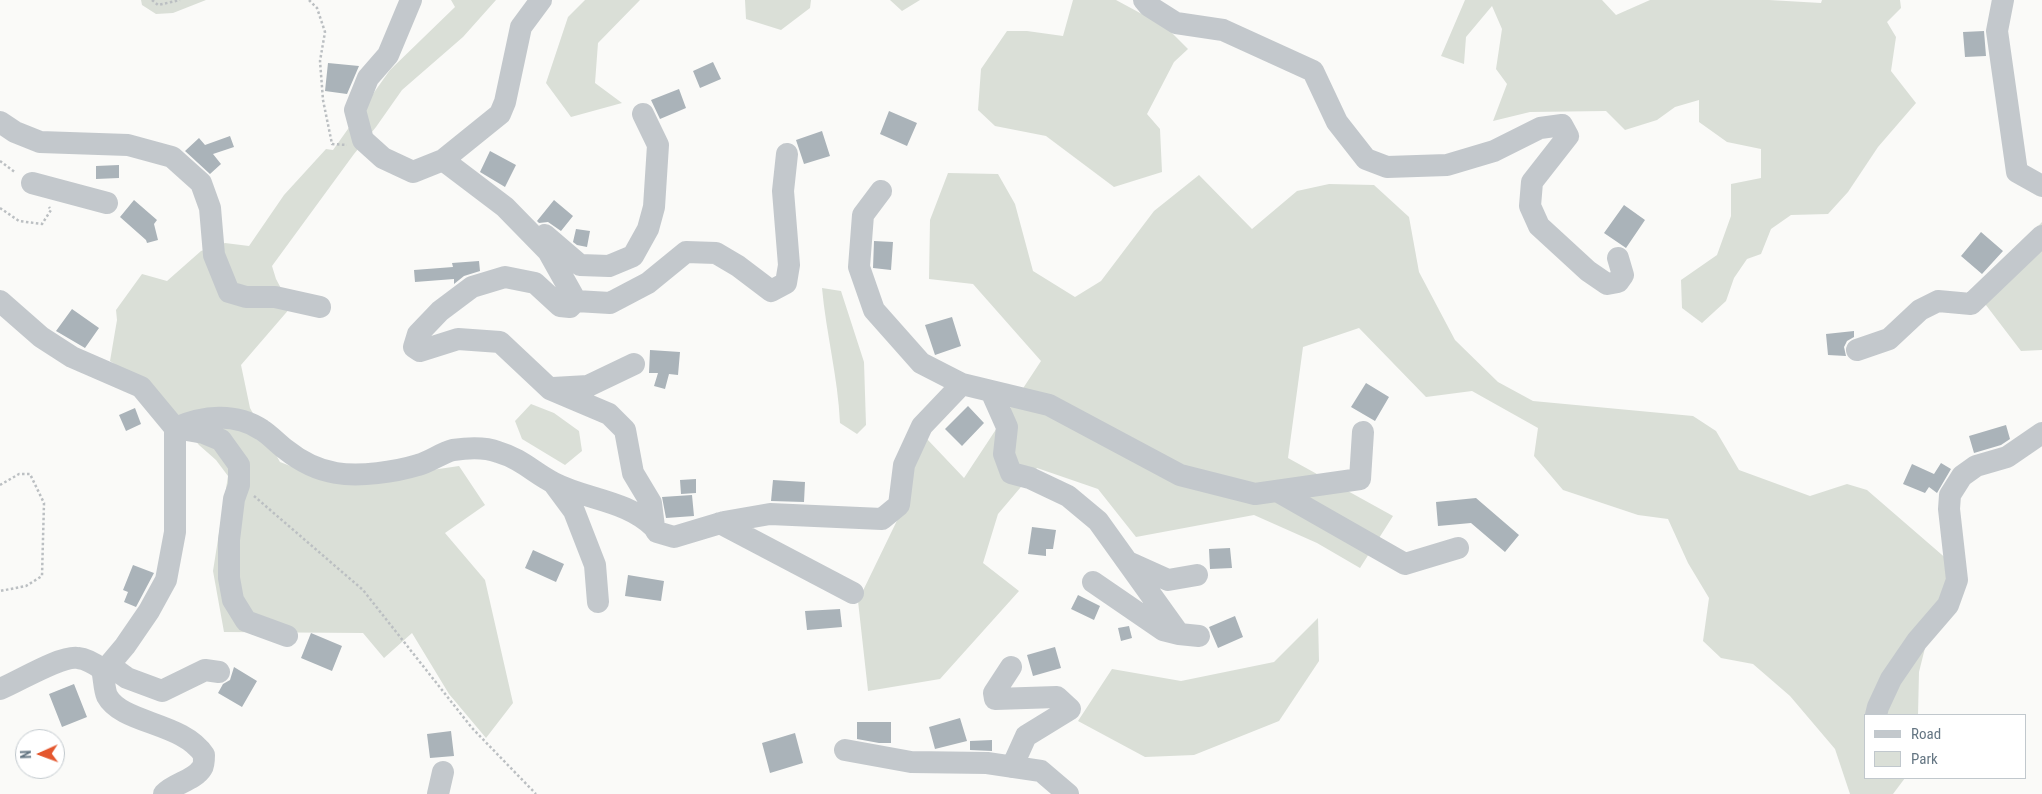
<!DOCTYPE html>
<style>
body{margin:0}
#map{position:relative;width:2042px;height:794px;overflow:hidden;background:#fafaf8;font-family:"Roboto Condensed",sans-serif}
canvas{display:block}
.legend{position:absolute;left:1864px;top:714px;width:162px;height:65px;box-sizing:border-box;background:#fff;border:1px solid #c1c8cd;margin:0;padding:6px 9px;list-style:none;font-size:15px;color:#657683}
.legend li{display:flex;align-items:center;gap:10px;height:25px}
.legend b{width:25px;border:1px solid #c1c8cd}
.north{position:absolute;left:15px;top:729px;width:50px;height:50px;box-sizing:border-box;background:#fff;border:1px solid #c1c8cd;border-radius:50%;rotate:268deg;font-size:14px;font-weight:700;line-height:20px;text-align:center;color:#657683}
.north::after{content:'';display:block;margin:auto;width:18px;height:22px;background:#e4572e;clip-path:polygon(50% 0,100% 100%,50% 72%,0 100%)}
</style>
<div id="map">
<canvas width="2042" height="794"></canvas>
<ul class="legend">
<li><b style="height:6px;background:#c3c8cc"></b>Road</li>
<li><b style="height:14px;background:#dadfd7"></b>Park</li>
</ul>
<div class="north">N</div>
</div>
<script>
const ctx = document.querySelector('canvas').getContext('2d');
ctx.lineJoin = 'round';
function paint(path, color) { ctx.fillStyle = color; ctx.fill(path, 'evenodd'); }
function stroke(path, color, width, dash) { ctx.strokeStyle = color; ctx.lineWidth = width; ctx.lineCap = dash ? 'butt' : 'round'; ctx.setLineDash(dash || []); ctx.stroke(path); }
const green = new Path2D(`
 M141,0H206L173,13L156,14L142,5Z
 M451,0H496L463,37L402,90L376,127L354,154L272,266L276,279L291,307L241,365L250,408L280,462L337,484L459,466L485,505L445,533L485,580L513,703L486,738L449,694L412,633L384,658L363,633L224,632L213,571L228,476L216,460L199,445L146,384L110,361L117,320L116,310L142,274L167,281L201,251L225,243L249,246L284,195L326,149L333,150L390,70L455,7Z
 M585,0H640L598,43L595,83L622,103L571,117L546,83L568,17Z
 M745,0H811L810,8L781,30L746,19Z
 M890,0H920L902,11Z
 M1073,0H1116L1166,27L1188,49L1174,62L1147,114L1160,129L1162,172L1114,187L1046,136L995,126L978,110L981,69L1007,31H1027L1063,36Z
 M1465,0H1602L1616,15L1650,0H1769L1821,3L1822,0H1900L1901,8L1887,22L1896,37L1891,71L1916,103L1878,147L1848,192L1828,214L1791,215L1771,229L1761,254L1747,259L1734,278L1726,301L1702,323L1682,308L1681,280L1717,255L1731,216V184L1761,178V149L1727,142L1699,122V100L1675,107L1657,120L1625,130L1606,111L1530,112L1493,121L1507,84L1496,69L1502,29L1492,6L1466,37L1464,64L1441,56Z
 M948,173L998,174L1015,204L1033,271L1075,297L1101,281L1154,211L1199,175L1252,229L1297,191L1329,184L1374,185L1409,217L1419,272L1455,340L1498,382L1533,401L1693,416L1716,431L1739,470L1810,496L1847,484L1867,490L1956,567L1933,616L1919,672L1918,715H1866V778H1905L1893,794H1850L1835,749L1790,696L1753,664L1721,658L1703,641L1709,598L1688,563L1668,519L1638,515L1563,490L1534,456L1538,428L1472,391L1426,397L1359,328L1303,347L1288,458L1393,516L1360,568L1317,543L1254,515L1136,537L1098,489L1037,468L998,514L983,563L1019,591L940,679L868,691L858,601L906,502L909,476L927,439L964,478L1041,361L973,284L929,279L930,220Z
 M2042,222V350L2021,351L1976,292Z
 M822,288L841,291L864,362L866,425L857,434L840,423C838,377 826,333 822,288Z
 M531,404L554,413L579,431L582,451L565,465L522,439L515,421Z
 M1318,618L1319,661L1279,721L1194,755L1145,757L1078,721L1112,669L1181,681L1274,662Z`);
const building = new Path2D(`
 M1984,31L1986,56L1965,57L1963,32Z
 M713,62L721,79L700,88L693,71Z
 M328,63L359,66L347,94L325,91Z
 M679,89L686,108L660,119L651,100Z
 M889,111L917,123L907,146L880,134Z
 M822,131L830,156L804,164L796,140Z
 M230,136L234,147L213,154L221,164L210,174L185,151L199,138L205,145Z
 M490,151L516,165L505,187L480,172Z
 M119,165V178L96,179V166Z
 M134,200L157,220L154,224L158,240L147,243L146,240L120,217Z
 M554,200L573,216L561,231L548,222L539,223L537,221Z
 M1624,205L1645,220L1626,248L1604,233Z
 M576,229L590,231L587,247L577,245L573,242Z
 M1981,232L2003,251L1982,274L1961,256Z
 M874,241L893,242L891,270L873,268Z
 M479,261L480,271L464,276L454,284V279L415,282L414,270L453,267L452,263Z
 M72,309L99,328L85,348L56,331Z
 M952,317L961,346L935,355L925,325Z
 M1854,331V337L1847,341L1844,347L1846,356L1828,355L1826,334Z
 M650,350L680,352L678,375L669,374L665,389L654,386L658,373H649Z
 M1366,383L1389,397L1375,421L1351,407Z
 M968,406L984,423L962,446L945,429Z
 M135,408L141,424L126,431L119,415Z
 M2006,425L2010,439L2001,445L1974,453L1969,436Z
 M1941,463L1951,469L1937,493L1929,487L1925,493L1903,484L1912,464L1934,474Z
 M696,479V493L681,494L680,480Z
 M773,480L805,482L804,502L771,501Z
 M692,495L694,516L666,518L662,497Z
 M1476,498L1519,535L1505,552L1471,523L1438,526L1436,502Z
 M1032,527L1056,530L1053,549H1046V556L1028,554Z
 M1230,548L1232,568L1210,569L1209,549Z
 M533,550L564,564L556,582L525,568Z
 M133,565L154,573L136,607L124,602L128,592L123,590Z
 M628,575L664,581L661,601L625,596Z
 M1078,595L1100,606L1094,620L1071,609Z
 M840,609L842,627L807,630L805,611Z
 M1235,616L1243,637L1218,648L1209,627Z
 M1129,626L1132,638L1121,641L1118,628Z
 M311,633L342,646L332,671L301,658Z
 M1055,647L1061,668L1033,676L1027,655Z
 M234,667L257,681L242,707L218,693L223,684L230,680Z
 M74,684L87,717L62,727L49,694Z
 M960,718L967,741L935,749L929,727Z
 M857,722H891V743H879L857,739Z
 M451,731L454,756L430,758L427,734Z
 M795,733L803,763L770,773L762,743Z
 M992,740V751L970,750V741Z`);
const path = new Path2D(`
 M152,0L158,5L180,0
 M309,0L317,8L325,32L320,61L323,100L332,144L347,145
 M0,161L16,173
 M0,208L19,221L42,224L51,210L49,207
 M0,485L19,474H30L44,503L42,576L26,586L0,591
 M254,496L363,590L472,728L536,794`);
const minor = new Path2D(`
 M411,0L388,55L368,78L355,110L363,140L383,158L413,172L443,160L505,207L548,251L576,301L570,307L560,306L535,283L505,277L472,287L440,311L418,334L414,347L420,351L458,339L500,342L550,389L609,414L625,430L633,473L651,503L654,527L657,532L674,537L724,522L770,514L882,519L899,505L904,465L922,426L962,384
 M1144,0L1149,6L1176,23L1223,30L1313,71L1337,122L1366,159L1387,167L1447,165L1494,151L1540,128L1562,125L1568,136L1532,182L1530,206L1539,226L1588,271L1607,284L1618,282L1623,275L1618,258
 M2003,0L1997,31L2017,172L2042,186
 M0,122L15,132L40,142L128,145L172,157L201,183L210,208L214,255L229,292L246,297H275L320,307
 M443,160L500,114L505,102L521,27L541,0
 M32,183L107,203
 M881,191L863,215L859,267L874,310L921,363L962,384L1049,405L1180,475L1255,494L1360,479L1363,432
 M545,235L580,265L609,266L633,256L648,229L654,207L658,145L643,114
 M0,301L41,337L72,357L141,387L175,428L204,433L221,440L239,465V485L234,499L229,540V578L233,600L246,621L287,636
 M576,301L610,303L648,283L686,252L716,253L738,266L771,291L786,283L789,265L783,191L787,154
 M1857,350L1889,339L1920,310L1938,301L1971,304L2042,236
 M553,388L588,386L634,364
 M991,391L1007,427L1004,454L1011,473L1030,478L1068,496L1098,521L1179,634L1163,630L1093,582
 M175,428C203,416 235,412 262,430C270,435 277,443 285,449C300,461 317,470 336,473C360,477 395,472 418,465C430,462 441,453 453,450C467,448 485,447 498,452C522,459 534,473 554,483C587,500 626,500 654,527
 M554,484L574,511L595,565L598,602
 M1277,491L1405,564L1458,548
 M720,523L853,593
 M1128,562L1168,580L1197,575
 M1179,634L1199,636
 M109,665L127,678L162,691L205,670L219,672
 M1011,667L994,693L995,699L1057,697L1070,709L1026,736L1012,767
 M0,689C18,682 61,655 78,658C87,659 95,664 102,669
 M1876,715L1878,707L1891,679L1917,641L1948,605L1957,580L1949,509L1950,495L1962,476L1976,466L2007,457L2042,433
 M845,750L911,762L987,763L1041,771L1068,794
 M164,794C174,783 194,781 202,768C204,765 204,759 204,755C183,722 122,724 107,696C104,689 104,677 102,669L109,665L125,646L149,611L166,580L175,532V428
 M438,794L443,772`);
paint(green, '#dadfd7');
paint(building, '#aab3b9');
stroke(path, '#bbbfc2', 2.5, [2.5, 2.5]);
stroke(minor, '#c3c8cc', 22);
</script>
